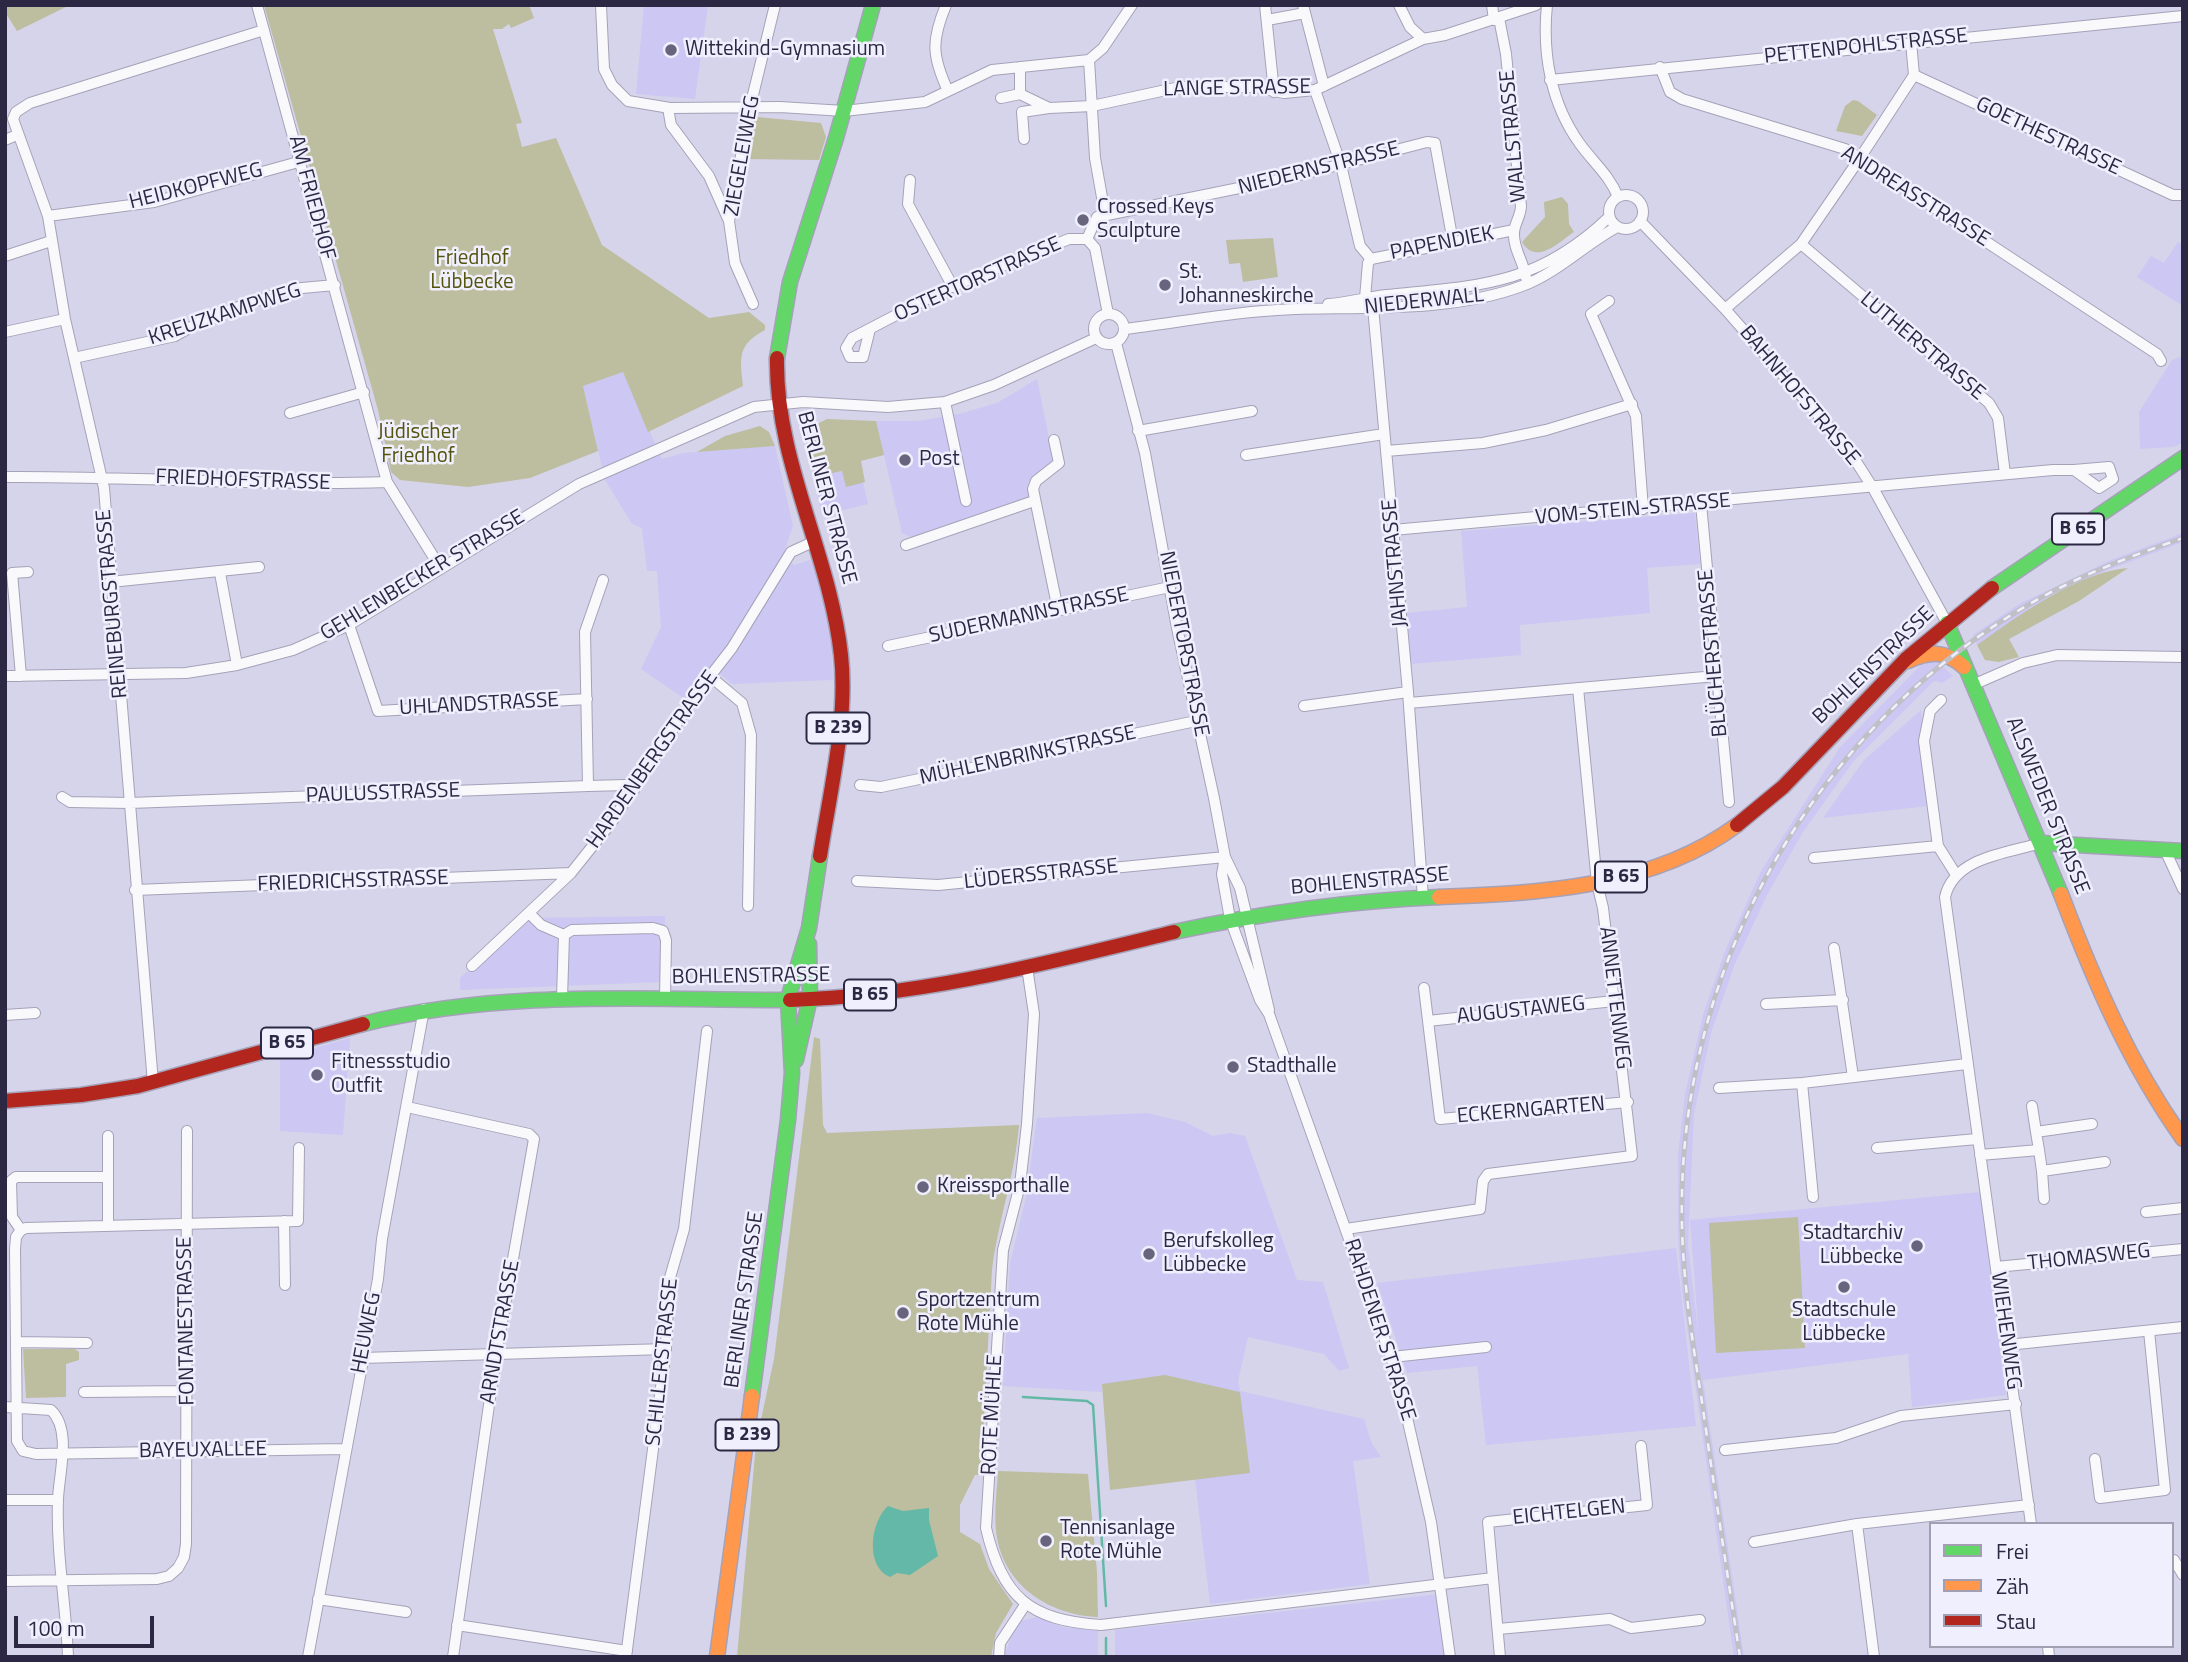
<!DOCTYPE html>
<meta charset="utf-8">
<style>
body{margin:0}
#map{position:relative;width:2188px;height:1662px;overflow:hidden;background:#d6d4ea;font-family:"Titillium Web",sans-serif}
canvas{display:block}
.frame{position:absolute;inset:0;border:7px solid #2c2844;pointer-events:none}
.legend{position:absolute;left:1929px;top:1522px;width:245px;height:126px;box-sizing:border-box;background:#f0effd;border:2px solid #a29fb3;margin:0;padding:9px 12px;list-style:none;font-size:21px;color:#2c2844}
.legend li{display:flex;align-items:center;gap:14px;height:35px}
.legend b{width:35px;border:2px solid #a29fb3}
.scale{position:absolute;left:14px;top:1616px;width:140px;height:32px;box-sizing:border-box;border:4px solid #2c2844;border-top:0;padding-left:9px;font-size:21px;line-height:24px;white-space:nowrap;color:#2c2844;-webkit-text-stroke:5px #f0effd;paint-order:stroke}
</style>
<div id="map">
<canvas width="2188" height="1662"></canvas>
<div class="frame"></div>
<ul class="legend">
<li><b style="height:9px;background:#63d668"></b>Frei</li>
<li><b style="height:9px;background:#ff974d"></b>Zäh</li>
<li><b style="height:9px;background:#b3261e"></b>Stau</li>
</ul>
<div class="scale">100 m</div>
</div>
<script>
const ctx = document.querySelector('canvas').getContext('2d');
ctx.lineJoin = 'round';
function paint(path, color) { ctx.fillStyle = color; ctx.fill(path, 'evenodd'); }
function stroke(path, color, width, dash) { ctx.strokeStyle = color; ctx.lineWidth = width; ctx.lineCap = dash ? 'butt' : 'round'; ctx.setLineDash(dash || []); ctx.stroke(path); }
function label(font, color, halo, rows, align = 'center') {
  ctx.font = font + ' "Titillium Web",sans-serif'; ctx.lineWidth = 5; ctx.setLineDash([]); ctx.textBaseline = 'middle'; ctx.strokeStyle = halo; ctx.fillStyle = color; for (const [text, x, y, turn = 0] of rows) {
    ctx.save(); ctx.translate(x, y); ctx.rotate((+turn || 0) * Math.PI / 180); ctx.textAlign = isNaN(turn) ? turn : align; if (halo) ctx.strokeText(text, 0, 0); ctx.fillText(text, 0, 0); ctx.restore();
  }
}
const built = new Path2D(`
 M644,5H708L695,99L636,94Z
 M2178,242L2183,245V306L2137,277L2151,256L2164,263Z
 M2183,356V442L2174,447L2140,449L2139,412L2172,360Z
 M623,372L662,459L683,453L775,446L793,526L783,556L794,565L810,560L815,567L831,636L833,680L732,684L712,667L685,699L641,669L661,627L657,571H647L642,528L632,524L605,480L583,386Z
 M1037,379L1054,462L1028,483L1031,499L913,538L902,533L876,421H918L959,414L997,403Z
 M843,471L846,486L863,482L868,504L822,515L814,477Z
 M1695,513L1700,564L1647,568L1650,613L1520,625L1521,655L1410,664L1406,613L1467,607L1461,531Z
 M2183,533V542L2108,570L2051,597L1977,645L1973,635L2019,604L2111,560Z
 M1937,661L1953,676L1942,683L1934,681L1853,762L1803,832L1767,895L1734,966L1711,1033L1694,1114L1688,1245L1699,1340L1690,1220L1980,1192L2006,1395L1912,1407L1908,1354L1703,1380L1744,1657H1734L1682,1292L1678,1239V1155L1685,1094L1703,1015L1725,951L1761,871L1840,747L1922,664Z
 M1921,710L1928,806L1823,818L1864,760Z
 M665,916L663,982L460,990V978L527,918Z
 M350,1038L343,1135L280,1131V1058Z
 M1147,1113L1185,1122L1213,1136L1230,1133L1245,1136L1297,1280L1323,1282L1349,1368L1339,1371L1324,1354L1248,1337L1238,1381L1240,1391L1364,1419L1372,1444L1381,1457L1353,1461L1370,1584L1210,1604L1195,1479L1250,1472L1102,1384V1392L1003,1386L1010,1263L1026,1197L1037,1118Z
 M1676,1248L1696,1426L1486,1445L1477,1366L1407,1373L1377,1283Z
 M1439,1594L1447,1657H1115V1630Z
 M1037,1617L1063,1627L1098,1631V1657H1004L1013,1630L1020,1621Z`);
const green = new Path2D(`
 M5,5H70L17,31L5,12Z
 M264,5H529L534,18L511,28L509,24L502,29H493L522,123L516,124L522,147L556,138L602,245L709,318L749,312L765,325V330C737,345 740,357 743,386L648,432L623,372L583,386L598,451L530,478L468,487L400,480L391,472L378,410Z
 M1858,101L1877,115L1862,136L1836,131L1845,106L1853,100Z
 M757,117L821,123L826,137L819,160L745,159L752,121Z
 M1562,197L1568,204L1569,224L1574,232C1559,242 1536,266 1522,242L1545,217L1544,202Z
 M1273,238L1278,277L1243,282L1240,263L1229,264L1226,240Z
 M827,419L876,421L884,455L861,461L865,482L846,487L842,471L814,477L809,428Z
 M760,426L769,432L775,446L697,452L725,436Z
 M2128,568L2079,601L2009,639L2019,657L1999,662L1985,660L1977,645C2018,616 2078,572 2128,568Z
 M814,1037L820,1039L823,1125L827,1133L1019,1125C1015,1175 998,1221 992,1270L981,1475H975L960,1505V1532L980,1544L989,1569L1013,1604L996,1633L991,1657H737L756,1443L774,1359Z
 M1798,1217L1805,1348L1716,1353L1709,1223Z
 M23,1349H75L79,1352V1360L66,1364V1397L26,1398Z
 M1165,1375L1240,1392L1250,1473L1110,1490L1102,1384Z
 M998,1471L1088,1474L1097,1572L1098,1617C1048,1615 1001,1584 996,1530C994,1511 997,1490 998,1471Z`);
const water = new Path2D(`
 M888,1506L903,1511L929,1508V1520L938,1556L910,1575L897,1573L890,1577C865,1567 870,1522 888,1506Z`);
const stream = new Path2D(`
 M1023,1397L1087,1401L1093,1405L1106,1606
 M1106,1638V1657`);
const street = new Path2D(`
 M257,5L387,482L441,569
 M601,5L604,69L612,85L628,101L670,108L780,107L844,111L925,102L992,70L1089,60L1103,48L1132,5
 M946,5C931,41 932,56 948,91
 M1265,5L1274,92
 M1303,5L1324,86
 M1399,5L1410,27L1423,39
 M1492,5L1494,20
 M1547,5C1542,54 1551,104 1580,144C1593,162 1610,176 1618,197
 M1499,18L1506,54L1521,206C1521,216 1514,224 1514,233C1513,249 1524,262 1526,278
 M1267,20L1305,13
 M1089,60L1095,158L1105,214
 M1020,67V94L1049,108L1092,106L1180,87H1256L1284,93L1315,90L1423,39L1445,35L1536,5
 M1660,67L1670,92L1682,99L1845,149L2157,354L2161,361
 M1914,75L2173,195H2183
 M1550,80L2183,16
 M1315,90L1341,165L1360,246L1371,259
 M1001,98L1020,94
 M668,108L671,125L709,176L729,221
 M1024,139L1022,112L1049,108
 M5,140L17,135
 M910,180L908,204L953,287
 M1609 212a17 17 0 1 1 34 0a17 17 0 1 1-34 0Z
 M48,216L154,202L302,161
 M1640,221L1725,309L1848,449L1873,488L1947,623
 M1087,239L1097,217L1288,178L1427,142L1435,143L1453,242
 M1087,239L1095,248L1108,314
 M1801,244L1989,403L1998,418L2005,474
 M5,256L51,241
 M1371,259L1514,230
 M1365,298L1368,263L1371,259
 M1609,301L1591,314L1636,416L1643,509
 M753,304L735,263L729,221L750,107L775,5
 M1328,304C1348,303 1367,297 1387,295C1480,286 1538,285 1609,217
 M1373,307L1408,692L1423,898
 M1725,309L1801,244L1860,158L1914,75L1911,42
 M1094 329a15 15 0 1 1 30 0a15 15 0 1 1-30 0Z
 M870,329L863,357H850L846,348L852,338L948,288L1069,239H1087
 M1125,329C1181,322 1238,311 1295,309C1367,307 1453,312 1522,286C1557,273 1584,245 1617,227
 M5,332L65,319
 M1116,343L1145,453L1177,628L1214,798L1225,857L1222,874L1230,919L1260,1000L1269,1014L1397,1374L1431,1522L1450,1657
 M74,358L175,336L207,318L291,289L335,285
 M945,402L966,501
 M290,413L364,392
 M1138,431L1252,411
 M1054,440L1059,463L1036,481L1033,489L1058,610
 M1386,451L1483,443L1546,430L1632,404
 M1246,455L1384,434
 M5,477C133,476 259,486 387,482
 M1701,504L1729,802
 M1393,530L2053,470H2074L2099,488L2113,479L2109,467L2074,470
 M906,545L1034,501
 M220,573L237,665
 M110,582L259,567
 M349,625L378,711L587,699
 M888,646L1170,587
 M5,676L186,673L237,665L293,650L349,625L579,484L754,407L803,402L888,407L945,402L994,385L1096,338
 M21,676L12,573L28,572
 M711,677L742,703L751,735L748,906
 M1975,684L2023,663L2057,655L2183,657
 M1941,700L1930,711L1924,741L1938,846L1955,873
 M1409,703L1716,676
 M1304,706L1408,692
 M860,785L881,787L1196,721
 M588,786L585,632L603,580
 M62,797L70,802L130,803L588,786L626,785L634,790
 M2165,850L2183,889
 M1225,857L1240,888L1269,1010
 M1814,858L1938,846
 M857,881L938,885L1225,857
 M135,890L571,873
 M530,914L541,925L564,935
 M1834,948L1853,1077
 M472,966L571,873L611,823L694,697L732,648L791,552L815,541
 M1027,967L1034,1014L1027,1124L1020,1185L1003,1250L986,1528C1002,1597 1030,1621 1101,1625L1493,1578
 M1424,988L1440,1119L1628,1102
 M562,998L564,935L572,930L653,928L663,931L666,940L665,999
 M1766,1004L1843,1000
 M5,1015L35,1013
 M1428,1021L1614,1001
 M153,1083L104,488L65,319L48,216L13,119L16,112L30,103L264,30
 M1802,1083L1813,1197
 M1719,1088L1802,1083L1967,1064
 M2032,1106L2036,1132
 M407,1107L529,1134L534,1139L496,1356L453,1657
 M108,1136V1226
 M1877,1148L1977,1139
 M2039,1150L2036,1132L2092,1124
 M1980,1155L2039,1150L2042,1171L2105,1162
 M2042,1171L2044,1199
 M2146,1212L2183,1208
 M284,1221L285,1285
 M1346,1229L1480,1209L1483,1181L1488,1174L1632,1156L1603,908L1597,883L1578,688
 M21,1230L16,1237L15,1249L17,1441L23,1451L36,1454L344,1449
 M21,1230L26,1228L298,1221L299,1148
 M21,1230L12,1217L11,1181L16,1177H106
 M1996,1267L2183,1249
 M16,1342L87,1343
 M2007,1345L2183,1327
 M1392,1357L1486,1347
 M362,1358L666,1349
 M84,1392L188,1391
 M5,1407L51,1410C72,1430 59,1473 58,1499C56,1553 66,1604 68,1657
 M1725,1450L1836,1438L1901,1416L2016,1404
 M2095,1459L2100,1498L2165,1490L2149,1331
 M5,1500H58
 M2031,1524L1945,897C1954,857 2008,853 2041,843
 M1754,1542L1857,1524
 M2174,1560L2183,1575
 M5,1581L157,1579L169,1576L178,1568L184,1557L186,1544L187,1131
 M318,1599L406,1612
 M457,1625L627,1651
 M1498,1629L1610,1619L1631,1628L1700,1620
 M2048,1646L2049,1657
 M308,1657L378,1279L382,1239L424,1009
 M626,1657L666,1349L669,1281L684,1229L707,1031
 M999,1657L1000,1643L1025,1605
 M1500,1657L1488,1522L1647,1505L1641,1446
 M1874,1657L1857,1524L2029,1505`);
const fast = new Path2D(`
 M777,358L790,282L836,138L873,5
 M1992,588L2183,458
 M1947,623L2061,894
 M2041,843L2183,851
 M1174,932C1262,913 1349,901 1439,897
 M363,1024C504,989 647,1000 790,1000
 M796,1060L810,998L809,944
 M752,1396L788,1120L792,1073L788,999L809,928L820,856`);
const slow = new Path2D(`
 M1908,661C1930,651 1945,650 1964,667
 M2061,894C2094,981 2129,1063 2183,1139
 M1439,897C1540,893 1652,888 1737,825
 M717,1657L752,1396`);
const jam = new Path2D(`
 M777,358C775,461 830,554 841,655C848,720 830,791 820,856
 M1737,825L1783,787L1906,659L1992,588
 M790,1000C922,996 1047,963 1174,932
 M5,1101L81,1095L138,1086L363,1024`);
const rail = new Path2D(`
 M1740,1657C1727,1572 1714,1487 1702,1402C1691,1333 1680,1263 1682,1193C1687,957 1815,735 2016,612C2068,580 2125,558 2183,538`);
const markers = [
 [671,50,7,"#68647e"],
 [1083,220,7,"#68647e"],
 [1165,285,7,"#68647e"],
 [905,460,7,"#68647e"],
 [1233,1067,7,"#68647e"],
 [317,1075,7,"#68647e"],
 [923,1187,7,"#68647e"],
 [1917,1246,7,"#68647e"],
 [1149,1254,7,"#68647e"],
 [1844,1287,7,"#68647e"],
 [903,1313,7,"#68647e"],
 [1046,1541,7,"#68647e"]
];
const shields = [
 [2078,529,52],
 [838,728,63],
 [1621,877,52],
 [870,995,52],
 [287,1043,52],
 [747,1435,63]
];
const shieldNames = [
 ["B 65",2078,529],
 ["B 239",838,728],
 ["B 65",1621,877],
 ["B 65",870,995],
 ["B 65",287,1043],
 ["B 239",747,1435]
];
const streetNames = [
 ["PETTENPOHLSTRASSE",1866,47,-6],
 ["LANGE STRASSE",1237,89,-1],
 ["WALLSTRASSE",1514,136,-95],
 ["GOETHESTRASSE",2048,137,25],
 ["ZIEGELEIWEG",743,156,-80],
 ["NIEDERNSTRASSE",1319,169,-14],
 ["HEIDKOPFWEG",196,187,-14],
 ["ANDREASSTRASSE",1915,197,32],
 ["AM FRIEDHOF",311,198,75],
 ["PAPENDIEK",1442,244,-11],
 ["OSTERTORSTRASSE",978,280,-24],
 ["NIEDERWALL",1424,302,-6],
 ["KREUZKAMPWEG",225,315,-18],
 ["LUTHERSTRASSE",1922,347,40],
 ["BAHNHOFSTRASSE",1799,396,50],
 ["FRIEDHOFSTRASSE",243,481,2],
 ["BERLINER STRASSE",826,498,75],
 ["VOM-STEIN-STRASSE",1633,510,-5],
 ["JAHNSTRASSE",1396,563,-95],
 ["GEHLENBECKER STRASSE",423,576,-31],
 ["REINEBURGSTRASSE",113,604,-95],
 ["SUDERMANNSTRASSE",1029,616,-12],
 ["NIEDERTORSTRASSE",1183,644,79],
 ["BLÜCHERSTRASSE",1714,653,-95],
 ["BOHLENSTRASSE",1874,666,-44],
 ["UHLANDSTRASSE",479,705,-3],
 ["MÜHLENBRINKSTRASSE",1028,756,-12],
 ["HARDENBERGSTRASSE",653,760,-55],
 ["PAULUSSTRASSE",383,794,-2],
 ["ALSWEDER STRASSE",2047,806,68],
 ["LÜDERSSTRASSE",1041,875,-6],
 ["FRIEDRICHSSTRASSE",353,882,-2],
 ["BOHLENSTRASSE",1370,882,-5],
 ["BOHLENSTRASSE",751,977,-1],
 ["ANNETTENWEG",1614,998,83],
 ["AUGUSTAWEG",1521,1011,-6],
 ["ECKERNGARTEN",1531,1111,-5],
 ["THOMASWEG",2089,1258,-6],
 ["BERLINER STRASSE",745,1300,-82],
 ["FONTANESTRASSE",187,1321,-91],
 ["RAHDENER STRASSE",1379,1330,72],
 ["WIEHENWEG",2005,1331,82],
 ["ARNDTSTRASSE",501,1332,-80],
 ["HEUWEG",367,1333,-79],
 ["SCHILLERSTRASSE",663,1362,-84],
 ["ROTE MÜHLE",993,1415,-87],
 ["BAYEUXALLEE",203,1451,-1],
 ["EICHTELGEN",1569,1513,-6]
];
const poiNames = [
 ["Wittekind-Gymnasium",685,50],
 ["Crossed Keys",1097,208],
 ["Sculpture",1097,232],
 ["St.",1179,273],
 ["Johanneskirche",1179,297],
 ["Post",919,460],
 ["Fitnessstudio",331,1063],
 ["Outfit",331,1087],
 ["Stadthalle",1247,1067],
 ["Kreissporthalle",937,1187],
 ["Stadtarchiv",1903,1234,"right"],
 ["Lübbecke",1903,1258,"right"],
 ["Berufskolleg",1163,1242],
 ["Lübbecke",1163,1266],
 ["Sportzentrum",917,1301],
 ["Rote Mühle",917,1325],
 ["Stadtschule",1844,1311,"center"],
 ["Lübbecke",1844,1335,"center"],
 ["Tennisanlage",1060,1529],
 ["Rote Mühle",1060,1553]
];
const parkNames = [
 ["Friedhof",472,259],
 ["Lübbecke",472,283],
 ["Jüdischer",418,433],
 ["Friedhof",418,457]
];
paint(built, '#ccc7f3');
paint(green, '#bdbda0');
paint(water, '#64b8a7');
stroke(stream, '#64b8a7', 2.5);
stroke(street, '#a5a2b8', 12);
stroke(fast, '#a5a2b8', 17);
stroke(slow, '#a5a2b8', 17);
stroke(jam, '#a5a2b8', 17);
stroke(street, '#f9f9fc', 10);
stroke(fast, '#63d668', 14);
stroke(slow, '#ff974d', 14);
stroke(jam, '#b3261e', 14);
stroke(rail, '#bfbfc5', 5);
stroke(rail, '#f0effd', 2.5, [8]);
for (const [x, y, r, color] of markers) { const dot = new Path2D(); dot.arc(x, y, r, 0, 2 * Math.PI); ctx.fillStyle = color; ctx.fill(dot); stroke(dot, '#f0effd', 2.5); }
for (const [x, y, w] of shields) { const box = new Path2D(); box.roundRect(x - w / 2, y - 15.5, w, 31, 5); ctx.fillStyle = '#f0effd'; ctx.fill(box); stroke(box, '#2c2844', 2); }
label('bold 19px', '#2c2844', null, shieldNames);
label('21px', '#2c2844', '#f0effd', streetNames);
label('21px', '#2c2844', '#f0effd', poiNames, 'left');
label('21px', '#54540c', '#f0effd', parkNames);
</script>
